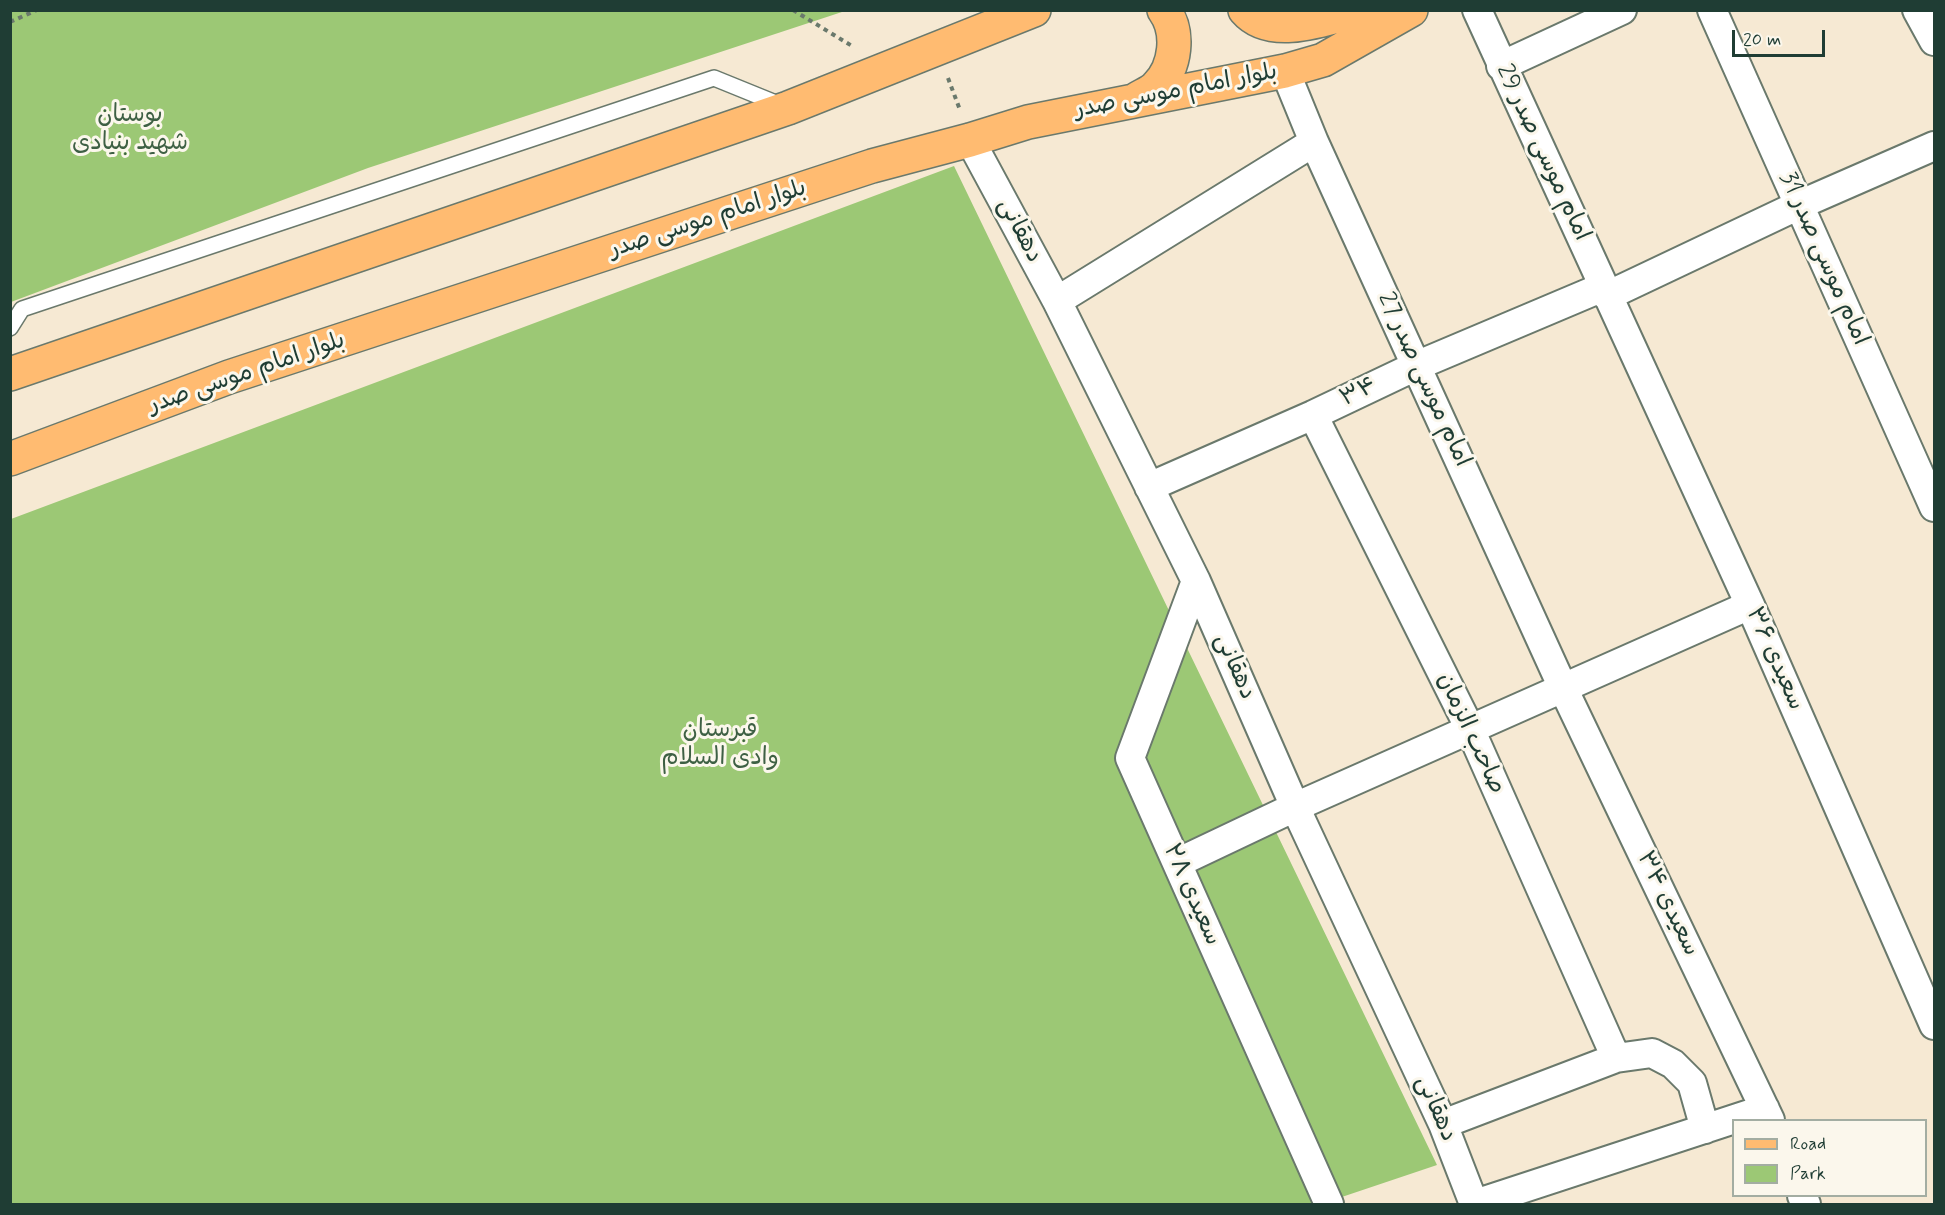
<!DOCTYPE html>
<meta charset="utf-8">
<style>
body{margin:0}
#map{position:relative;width:1945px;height:1215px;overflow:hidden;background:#f6e9d3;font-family:Mynerve,sans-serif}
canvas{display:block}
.frame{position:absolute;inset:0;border:12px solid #1f3d34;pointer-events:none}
.legend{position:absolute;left:1732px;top:1119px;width:195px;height:78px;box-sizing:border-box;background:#fbf7ec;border:2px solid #a3ada2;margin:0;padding:8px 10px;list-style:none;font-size:18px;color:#1f3d34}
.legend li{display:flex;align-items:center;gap:12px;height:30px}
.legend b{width:30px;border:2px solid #a3ada2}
.scale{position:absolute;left:1732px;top:30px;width:93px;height:27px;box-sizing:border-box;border:3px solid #1f3d34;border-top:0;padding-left:8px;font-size:18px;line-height:21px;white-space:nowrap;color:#1f3d34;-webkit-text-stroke:4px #fbf7ec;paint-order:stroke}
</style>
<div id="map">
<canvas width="1945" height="1215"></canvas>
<div class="frame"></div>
<ul class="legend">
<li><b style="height:8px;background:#ffbb71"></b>Road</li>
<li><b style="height:16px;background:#9cc875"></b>Park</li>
</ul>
<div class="scale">20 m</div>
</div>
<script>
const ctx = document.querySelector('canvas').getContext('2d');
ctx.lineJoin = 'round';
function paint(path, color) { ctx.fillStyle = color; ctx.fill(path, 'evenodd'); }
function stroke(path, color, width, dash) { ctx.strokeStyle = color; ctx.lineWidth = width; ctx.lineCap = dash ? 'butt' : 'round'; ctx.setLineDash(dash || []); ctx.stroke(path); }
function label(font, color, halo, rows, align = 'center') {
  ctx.font = font + ' Mynerve,"Playpen Sans Arabic",sans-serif'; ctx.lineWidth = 6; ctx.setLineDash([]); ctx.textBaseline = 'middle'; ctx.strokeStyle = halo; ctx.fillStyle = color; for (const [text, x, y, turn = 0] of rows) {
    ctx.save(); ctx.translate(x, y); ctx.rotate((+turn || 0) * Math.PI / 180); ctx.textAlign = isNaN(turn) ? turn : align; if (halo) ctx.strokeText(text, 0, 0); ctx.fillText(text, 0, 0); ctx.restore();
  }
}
const green = new Path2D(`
 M11,10H845V11L368,168L11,302Z
 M954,166L1437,1165L1321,1204H11V519Z`);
const path = new Path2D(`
 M793,10L852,46
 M10,22L37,10
 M948,78L960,110`);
const service = new Path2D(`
 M10,328L22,309L714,78L783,106`);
const minor = new Path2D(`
 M1477,10L1750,605L1934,1025
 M1712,10L1934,507
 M1917,10L1934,41
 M1501,66L1622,10
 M1285,71L1314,142L1563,688L1770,1120
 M970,140L1057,301L1196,581L1295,807L1443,1124L1474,1204
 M1607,296L1799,205L1934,146
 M1057,301L1314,142
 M1313,415L1470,729L1616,1058
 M1149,487L1313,415L1416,366L1603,287
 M1196,581L1130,758L1329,1204
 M1177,863L1295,807L1750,605
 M1443,1124L1616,1058L1652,1053L1673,1064L1692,1083L1705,1129
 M1802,1196L1806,1204
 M1475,1204L1765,1109`);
const primary = new Path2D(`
 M1245,10C1271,40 1325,19 1358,10
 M1137,99C1143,95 1152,92 1157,86C1176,67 1180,32 1164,10
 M10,374L788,108L1034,10
 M10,459L229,377L872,166L970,140L1028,122L1285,71L1323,60L1411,10`);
const streetNames = [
 ["بلوار امام موسی صدر",1176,92,-11],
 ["امام موسی صدر 29",1542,153,65],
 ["بلوار امام موسی صدر",708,220,-18],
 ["دهقانی",1019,231,62],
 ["امام موسی صدر 31",1823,259,66],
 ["بلوار امام موسی صدر",247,374,-19],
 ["امام موسی صدر 27",1423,380,65],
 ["۳۴",1359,393,-26],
 ["سعیدی ۳۶",1774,659,66],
 ["دهقانی",1234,667,66],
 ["صاحب الزمان",1470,734,65],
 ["سعیدی ۲۸",1191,895,66],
 ["سعیدی ۳۴",1667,904,64],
 ["دهقانی",1435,1109,66]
];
const parkNames = [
 ["بوستان",130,116],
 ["شهید بنیادی",130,144],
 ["قبرستان",720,731],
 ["وادی السلام",720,759]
];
paint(green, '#9cc875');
stroke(service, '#6a796c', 18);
stroke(minor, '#6a796c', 32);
stroke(primary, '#6a796c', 36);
stroke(path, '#6a796c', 4, [4.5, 4.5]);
stroke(service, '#fff', 15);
stroke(minor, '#fff', 28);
stroke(primary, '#ffbb71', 33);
label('24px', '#1f3d34', '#fbf7ec', streetNames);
label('24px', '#3e6044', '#fbf7ec', parkNames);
</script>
